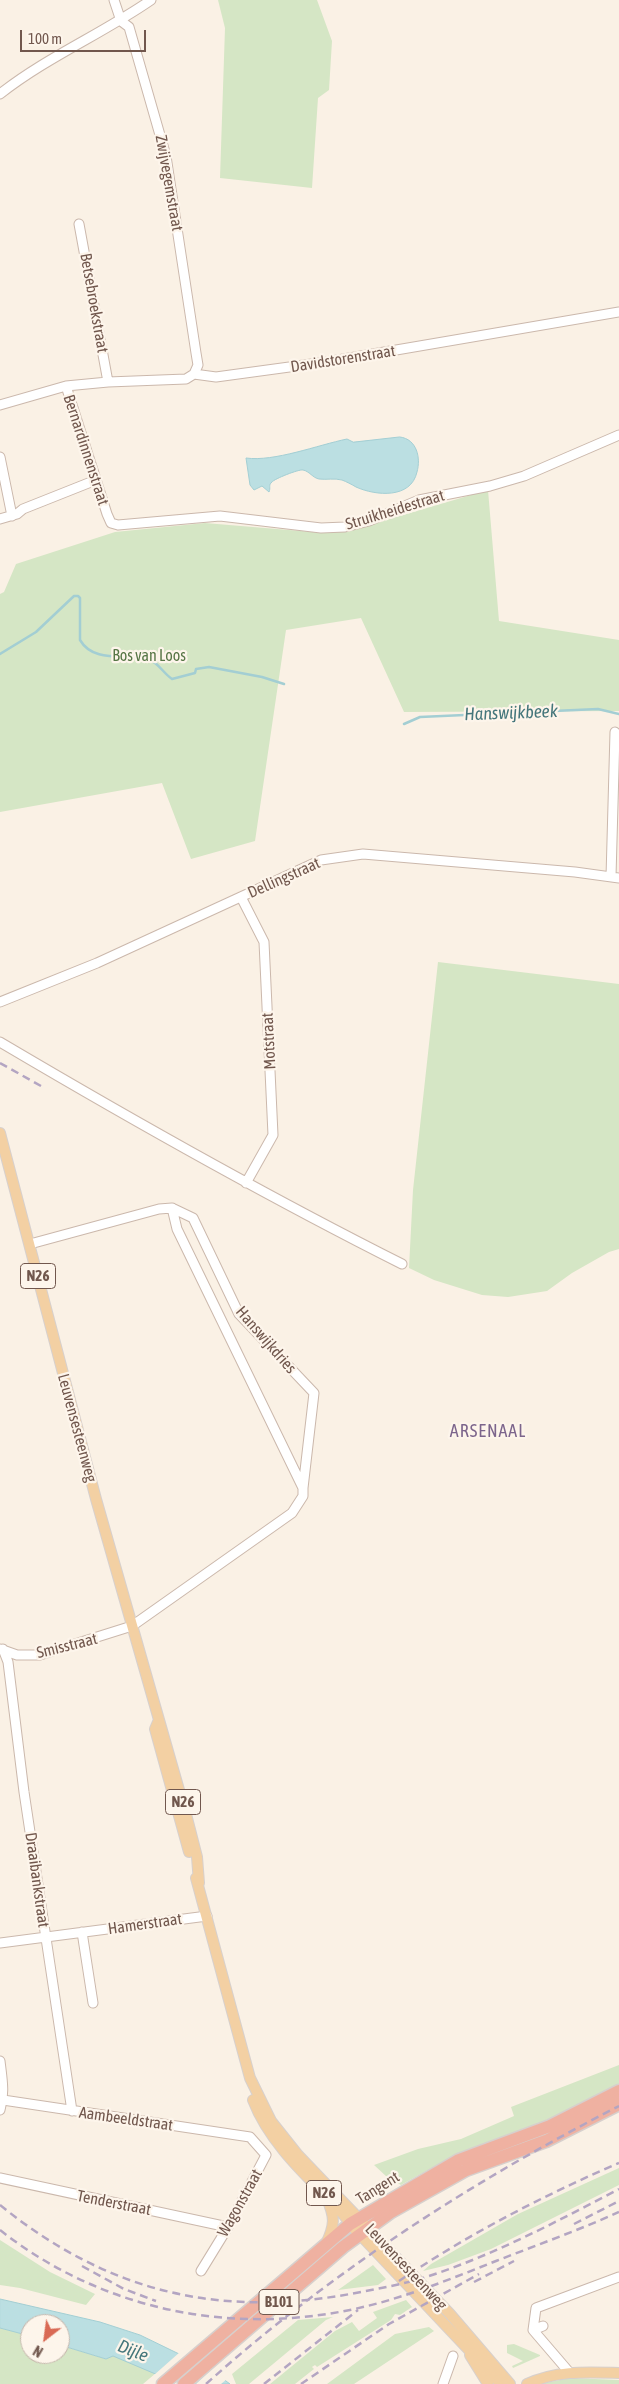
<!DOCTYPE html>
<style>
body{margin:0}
#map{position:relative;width:619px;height:2384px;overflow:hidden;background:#faf1e5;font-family:"Asap Condensed",sans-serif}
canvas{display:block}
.north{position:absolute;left:20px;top:2314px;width:50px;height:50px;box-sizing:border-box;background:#fdf5eb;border:1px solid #c5b6ac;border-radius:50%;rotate:210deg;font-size:14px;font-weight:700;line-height:20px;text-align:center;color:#71574d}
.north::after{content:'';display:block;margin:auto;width:18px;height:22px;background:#d96a55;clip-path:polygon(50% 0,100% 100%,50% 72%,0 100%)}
.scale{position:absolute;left:20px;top:30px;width:126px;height:22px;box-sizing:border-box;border:2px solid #71574d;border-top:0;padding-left:6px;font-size:15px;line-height:18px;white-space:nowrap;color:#71574d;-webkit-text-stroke:4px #fdf5eb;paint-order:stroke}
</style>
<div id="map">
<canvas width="619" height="2384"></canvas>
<div class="north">N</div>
<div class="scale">100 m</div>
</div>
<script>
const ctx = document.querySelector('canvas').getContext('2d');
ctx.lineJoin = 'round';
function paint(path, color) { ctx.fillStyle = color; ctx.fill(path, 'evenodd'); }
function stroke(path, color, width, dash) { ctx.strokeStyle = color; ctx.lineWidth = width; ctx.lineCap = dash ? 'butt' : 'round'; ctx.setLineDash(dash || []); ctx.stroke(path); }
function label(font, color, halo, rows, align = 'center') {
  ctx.font = font + ' "Asap Condensed",sans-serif'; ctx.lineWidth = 4.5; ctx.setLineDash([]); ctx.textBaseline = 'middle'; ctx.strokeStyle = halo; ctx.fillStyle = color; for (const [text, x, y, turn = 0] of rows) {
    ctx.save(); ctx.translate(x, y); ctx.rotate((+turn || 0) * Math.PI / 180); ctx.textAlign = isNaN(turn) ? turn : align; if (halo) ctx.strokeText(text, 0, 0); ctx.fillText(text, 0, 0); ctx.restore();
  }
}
const green = new Path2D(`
 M218,0H317L332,41L329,90L318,98L312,188L220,178L225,28Z
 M488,490L499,621L619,640V711L404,712L361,618L286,630L255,841L191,859L162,783L0,812V594L4,592L16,564L115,532L205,523L325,533L349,531Z
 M438,962L619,984V1249L609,1252L572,1273L547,1291L508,1297L482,1295L434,1280L409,1268L413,1190Z
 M619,2065V2085C582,2104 546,2124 506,2135V2138L555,2129L519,2149L437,2165L401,2185L387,2177L374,2165L418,2149L461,2139L514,2116L511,2107Z
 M619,2168V2185L491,2249L448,2265L423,2271L431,2264L518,2214Z
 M0,2240L50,2272L95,2294L86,2305L20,2288L0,2285Z
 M373,2265L386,2279L378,2285L338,2290Z
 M406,2300L412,2307L400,2315L395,2314L391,2320L317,2367L315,2365L312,2367L314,2369L295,2384H270L335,2331L352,2322L359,2331L377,2318L373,2312Z
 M333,2317L326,2320L249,2384H236L232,2374L298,2320Z
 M429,2327L434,2331L354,2384H327L395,2334Z
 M0,2328L30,2336V2354H60V2345L106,2359L113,2355L156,2373L143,2384H0Z
 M514,2344L540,2355V2356L513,2368L512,2366L523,2361L507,2353V2345Z
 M570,2378L619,2380V2384H540Z`);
const water = new Path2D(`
 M400,437C417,439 421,458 417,472C411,499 376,496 356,487C351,484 347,482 342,480C334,478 327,480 319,479C313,478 309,471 303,470C299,469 274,479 272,482C268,485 271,488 269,492L262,486L254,490L250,485L246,458C274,462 318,445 347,439L353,442Z
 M0,2299L100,2322L140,2335L210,2369L230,2384H179L113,2356L106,2359L60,2345V2324H30V2336L0,2328Z`);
const pier = new Path2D(`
 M180,2352L212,2368L193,2384H173L154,2375Z
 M213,2368L227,2379L221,2384H196Z`);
const stream = new Path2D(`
 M0,654L36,632L74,596H78L80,598V640C94,664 126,653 148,659C158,662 163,673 172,679L195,673L196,669L209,667L262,677L284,684
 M404,724L420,717L598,709L619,714`);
const minor = new Path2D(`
 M114,0L121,21L129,27L166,156L196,353L198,365L194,374
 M0,94C47,57 102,34 151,0
 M79,224L108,382
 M66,386L107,514L111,523L118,525L220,516L321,528L345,527L369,521L419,500L490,486L524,476L619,435
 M0,405L66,386L108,382L186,379L194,374L216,377L326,362L619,312
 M0,457L12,516
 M0,519L17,514L23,509L96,480
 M611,877L615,732
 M241,897L264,942L273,1135L246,1183
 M0,1002L97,963L321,860L363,854L575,872L619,878
 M0,1042C132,1120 265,1195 402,1264
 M30,1244L159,1209L172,1208L177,1229L303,1488L314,1393L239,1314L193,1218L172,1208
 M0,1649L17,1655H40L132,1626L292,1513L303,1496V1488
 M3,1649L8,1662L24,1792L72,2111
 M82,1932L93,2003
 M0,1943L207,1916
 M0,2061C2,2078 5,2093 0,2110
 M3,2100L250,2137L266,2155L228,2227L201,2271
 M0,2178L228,2227
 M533,2330L536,2308L619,2277
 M533,2330L569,2372
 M533,2330L543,2326
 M443,2384L453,2356`);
const major = new Path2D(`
 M0,1133L96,1499L187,1818L197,1857L199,1883
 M158,1722L155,1729L189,1852
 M196,1878L250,2078L271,2121L298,2155L450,2314L510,2384
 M253,2100C267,2137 298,2168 325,2195C335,2205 343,2212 350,2224L501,2384
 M326,2244C335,2225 335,2217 327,2199
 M470,2355L488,2384
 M527,2384C557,2370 587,2372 619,2373`);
const highway = new Path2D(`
 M163,2384L350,2224L459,2160L550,2126L619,2091
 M184,2384L343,2247L391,2212L466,2170L546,2141L619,2104`);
const rail = new Path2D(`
 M0,1063L41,1086
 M0,2205C110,2294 223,2319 361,2292C382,2288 403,2284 423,2278C492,2256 556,2222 619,2189
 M574,2224L619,2201
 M0,2230C108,2315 247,2339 379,2303C419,2292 458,2276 496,2261C537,2245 579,2230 619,2212
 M82,2266L124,2289L156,2301
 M399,2281C469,2234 542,2196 619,2163
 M474,2282L514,2261
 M206,2384C331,2272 471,2182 619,2106
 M264,2384L358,2310
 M301,2384L389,2324L479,2274`);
const shields = [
 [38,1276,35],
 [183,1802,35],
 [324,2193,35],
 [279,2302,40]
];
const shieldNames = [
 ["N26",38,1276],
 ["N26",183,1802],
 ["N26",324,2193],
 ["B101",279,2302]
];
const streetNames = [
 ["Zwijvegemstraat",169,183,80],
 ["Betsebroekstraat",94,303,80],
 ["Davidstorenstraat",343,359,-9],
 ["Bernardinnenstraat",86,450,72],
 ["Struikheidestraat",395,510,-17],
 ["Dellingstraat",284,878,-24],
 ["Motstraat",269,1041,-93],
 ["Hanswijkdries",266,1340,49],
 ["Leuvensesteenweg",77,1428,75],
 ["Smisstraat",67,1646,-14],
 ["Draaibankstraat",37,1880,82],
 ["Hamerstraat",145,1924,-8],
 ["Aambeeldstraat",126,2119,8],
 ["Tangent",378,2188,-32],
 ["Tenderstraat",114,2203,11],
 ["Wagonstraat",240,2203,-61],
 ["Leuvensesteenweg",406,2267,47]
];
const parkNames = [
 ["Bos van Loos",149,656]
];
const waterNames = [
 ["Hanswijkbeek",511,713,-2],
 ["Dijle",133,2351,22]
];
const neighbourhoodNames = [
 ["ARSENAAL",488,1431]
];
paint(green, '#d5e6c5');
paint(water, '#bbdfe2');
stroke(water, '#a3ced3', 1);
paint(pier, '#faf1e5');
stroke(stream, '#a3ced3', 2.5);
stroke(minor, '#cbb8ac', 11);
stroke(major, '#d7d0cd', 12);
stroke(highway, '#d7d0cd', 15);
stroke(minor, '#fff', 9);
stroke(major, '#f3d0a3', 10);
stroke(highway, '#efb1a1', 12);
stroke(rail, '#b3a5c2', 2.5, [8, 5]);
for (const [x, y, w] of shields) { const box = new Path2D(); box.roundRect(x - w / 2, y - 12.5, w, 25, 4); ctx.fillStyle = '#fdf5eb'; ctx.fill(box); stroke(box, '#71574d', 1); }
label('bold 15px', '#71574d', null, shieldNames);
label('16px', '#71574d', '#fdf5eb', streetNames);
label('16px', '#577646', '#fdf5eb', parkNames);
label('italic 18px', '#45767b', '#fdf5eb', waterNames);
ctx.letterSpacing = '1px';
label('18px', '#7c658c', '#fdf5eb', neighbourhoodNames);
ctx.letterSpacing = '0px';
</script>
